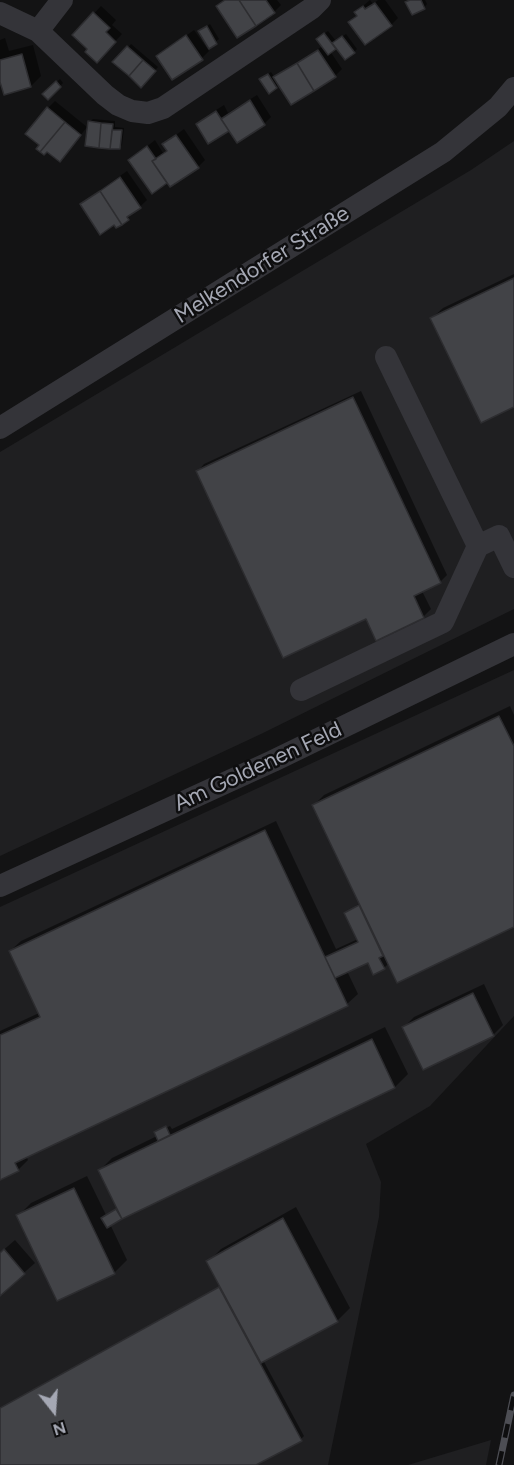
<!DOCTYPE html>
<meta charset="utf-8">
<style>
body{margin:0}
#map{position:relative;width:514px;height:1465px;overflow:hidden;background:#131314;font-family:Figtree,sans-serif}
canvas{display:block}
.north{position:absolute;left:24px;top:1381px;width:60px;height:60px;-webkit-text-stroke:4px #0e0e0f;paint-order:stroke;rotate:163deg;font-size:16px;font-weight:700;line-height:24px;text-align:center;color:#a5a8b4}
.north::after{content:'';display:block;margin:auto;width:21px;height:27px;background:#a5a8b4;clip-path:polygon(50% 0,100% 100%,50% 72%,0 100%)}
</style>
<div id="map">
<canvas width="514" height="1465"></canvas>
<div class="north">N</div>
</div>
<script>
const ctx = document.querySelector('canvas').getContext('2d');
ctx.lineJoin = 'round';
function paint(path, color) { ctx.fillStyle = color; ctx.fill(path, 'evenodd'); }
function stroke(path, color, width, dash) { ctx.strokeStyle = color; ctx.lineWidth = width; ctx.lineCap = dash ? 'butt' : 'round'; ctx.setLineDash(dash || []); ctx.stroke(path); }
function label(font, color, halo, rows, align = 'center') {
  ctx.font = font + ' Figtree,sans-serif'; ctx.lineWidth = 5; ctx.setLineDash([]); ctx.textBaseline = 'middle'; ctx.strokeStyle = halo; ctx.fillStyle = color; for (const [text, x, y, turn = 0] of rows) {
    ctx.save(); ctx.translate(x, y); ctx.rotate((+turn || 0) * Math.PI / 180); ctx.textAlign = isNaN(turn) ? turn : align; if (halo) ctx.strokeText(text, 0, 0); ctx.fillText(text, 0, 0); ctx.restore();
  }
}
const built = new Path2D(`
 M514,141V609L261,734L0,856V452L471,170Z
 M514,670V1016L430,1106L366,1144L381,1182L379,1217L328,1465H0V907Z
 M491,1440L486,1465H408Z`);
const shadow = new Path2D(`
 M224,0H277L281,5L274,12L218,6Z
 M370,0L373,4L378,0H385L398,18L391,25L350,22L358,14L356,12Z
 M410,0H425L427,4L424,8L407,3Z
 M101,6L116,20L112,25L122,34L97,61L90,49L74,35Z
 M210,24L219,39L209,47L200,31Z
 M194,30L209,51L202,58L158,56Z
 M328,31L336,41L346,34L357,49L354,52L337,46L330,51L342,69L335,76L279,84L276,87L261,79L271,72L275,78L282,71L323,46L321,36Z
 M5,38L9,51L33,45L41,76L31,86L0,79V40Z
 M131,44L158,67L141,86L115,62Z
 M60,79L63,83L48,98L44,94Z
 M257,95L271,117L264,124L237,141L229,129L198,124L205,117L224,105L228,113Z
 M55,101L87,127L67,153L48,108Z
 M93,119L115,121V127L124,128L122,145L119,148L89,122Z
 M184,129L205,160L198,167L168,181L152,192L130,160L155,140L163,153L168,150L164,144Z
 M127,171L147,200L128,218L117,226L82,205L89,198Z
 M514,274V405L432,318L443,308Z
 M361,391L447,575L440,582L422,591L431,609L424,616L376,639L366,617L198,471L204,464Z
 M510,706L514,715V925L389,963L384,968L368,961L347,971L358,994L347,1004L26,1156L28,1160L18,1170L0,1179V1031L39,1013L10,951L21,941L276,821L336,949L358,939L346,913L360,903L313,806L324,795Z
 M484,984L503,1025L493,1035L404,1027L414,1017Z
 M385,1027L408,1074L395,1087L110,1224L127,1260L114,1273L18,1216L31,1203L87,1176L106,1215L118,1208L99,1171L112,1158L157,1136V1132L170,1126L172,1129Z
 M296,1207L350,1308L337,1321L263,1360L304,1436L301,1439L253,1465H0V1408L221,1286L208,1262L221,1249Z
 M15,1240L35,1263L0,1294V1253Z`);
const building = new Path2D(`
 M225,0H239L256,26L237,38L216,6Z
 M239,0H266L275,13L256,26Z
 M410,0H421L425,9L412,15L405,2Z
 M375,3L392,26L365,45L348,22L357,16L354,12L363,6L365,9Z
 M93,12L110,28L106,32L116,42L97,63L85,52L87,49L72,35Z
 M207,26L217,44L209,49L198,31Z
 M324,33L336,49L328,55L316,39Z
 M186,35L203,60L172,80L156,56Z
 M342,36L355,53L345,60L332,43Z
 M127,46L143,60L129,76L112,62Z
 M318,50L336,77L314,91L297,63Z
 M22,54L31,87L4,95L0,82V60Z
 M143,60L156,71L141,88L129,76Z
 M297,63L314,91L291,105L273,77Z
 M268,74L277,88L269,94L259,79Z
 M56,81L61,87L48,100L42,94Z
 M250,100L265,125L237,143L221,119Z
 M47,107L65,122L40,152L36,149L39,145L25,134Z
 M216,111L229,131L208,144L196,124Z
 M88,121L101,123L99,148L85,146Z
 M65,122L81,135L60,162L47,152L44,155L40,152Z
 M101,123L113,124L110,149L99,148Z
 M112,130H122L120,149H110Z
 M176,135L199,168L170,187L152,161L167,151L162,144Z
 M147,146L156,159L152,161L167,183L152,194L128,160Z
 M120,177L141,208L127,217L129,220L122,225L100,191Z
 M100,191L122,225L116,228L114,225L100,235L80,204Z
 M514,278V407L481,423L430,318Z
 M353,397L441,583L414,596L424,618L376,641L366,619L283,658L196,471Z
 M499,716L514,746V927L397,983L312,805Z
 M265,830L348,1006L15,1163L19,1171L0,1180V1035L40,1017L9,951Z
 M359,905L383,956L379,958L385,969L373,975L368,963L335,978L325,957L358,942L344,913Z
 M473,993L494,1036L423,1070L402,1027Z
 M372,1039L395,1088L122,1219L98,1170Z
 M166,1126L170,1135L158,1141L154,1132Z
 M74,1188L115,1274L57,1301L16,1215Z
 M116,1209L122,1219L107,1228L101,1218Z
 M283,1218L338,1322L261,1363L206,1261Z
 M4,1249L25,1274L0,1296V1253Z
 M219,1287L302,1441L256,1465H0V1408Z`);
const minor = new Path2D(`
 M0,13L38,31L105,95L118,105L132,111L148,113L163,108L312,8L320,0
 M38,31L62,0
 M386,357L478,546L499,536L514,567
 M0,428L443,152L498,107L514,88
 M301,690L443,622L478,546
 M0,886L273,761L514,644`);
const rail = new Path2D(`
 M499,1465L514,1395`);
const streetNames = [
 ["Melkendorfer Straße",262,265,-32],
 ["Am Goldenen Feld",258,767,-25]
];
paint(built, '#1f1f21');
paint(shadow, '#0007');
paint(building, '#424347');
stroke(building, '#2d2d30', 1.5);
stroke(minor, '#343439', 22);
stroke(rail, '#4d4e54', 7);
stroke(rail, '#0e0e0f', 4.5, [14]);
label('22px', '#a5a8b4', '#0e0e0f', streetNames);
</script>
